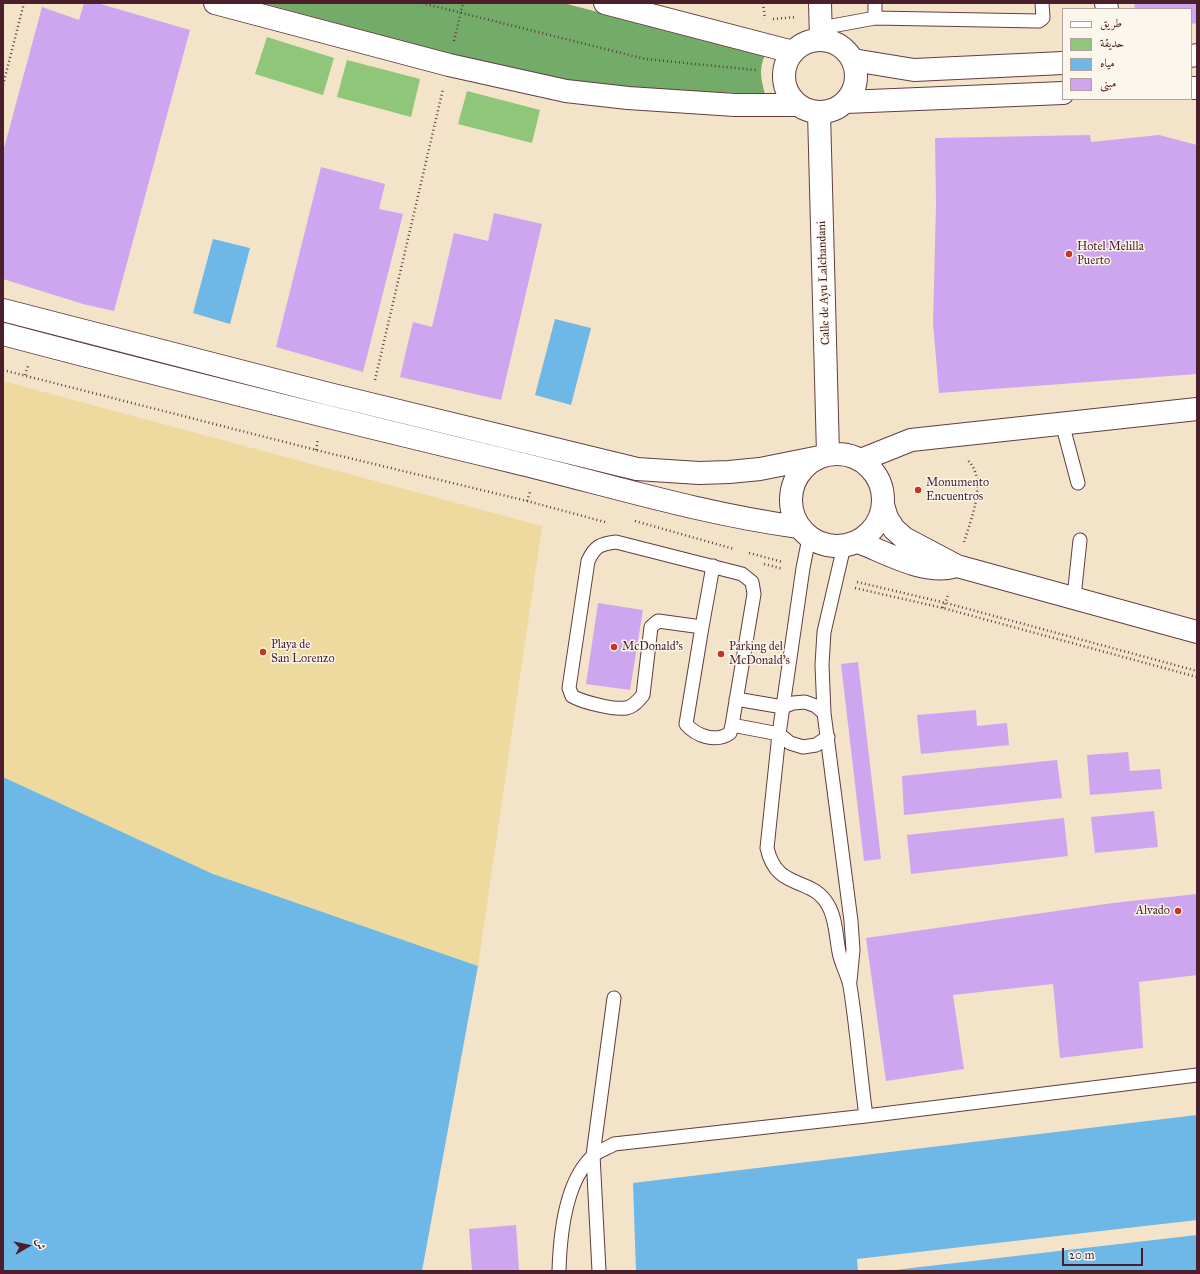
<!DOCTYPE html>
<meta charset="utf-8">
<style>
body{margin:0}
#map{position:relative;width:1200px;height:1274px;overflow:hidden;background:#f3e3c8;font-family:"IM FELL Great Primer",Amiri,serif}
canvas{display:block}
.frame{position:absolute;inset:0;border:4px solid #4a1f2b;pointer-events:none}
.legend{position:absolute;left:1062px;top:8px;width:130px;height:92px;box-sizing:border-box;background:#fbf7ec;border:1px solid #b4a19f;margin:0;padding:5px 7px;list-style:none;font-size:12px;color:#4a1f2b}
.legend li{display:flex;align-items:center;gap:8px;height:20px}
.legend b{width:20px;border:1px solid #b4a19f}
.north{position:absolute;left:8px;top:1226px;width:40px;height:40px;-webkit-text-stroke:3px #fbf7ec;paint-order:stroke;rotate:81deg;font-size:11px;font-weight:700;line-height:16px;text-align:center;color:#4a1f2b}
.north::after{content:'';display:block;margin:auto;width:14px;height:18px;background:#4a1f2b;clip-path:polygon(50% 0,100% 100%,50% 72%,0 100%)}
.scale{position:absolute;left:1062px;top:1248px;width:81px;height:18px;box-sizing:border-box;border:2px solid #4a1f2b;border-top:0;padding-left:5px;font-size:12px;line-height:14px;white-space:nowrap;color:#4a1f2b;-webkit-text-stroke:3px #fbf7ec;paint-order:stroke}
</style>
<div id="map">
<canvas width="1200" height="1274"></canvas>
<div class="frame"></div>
<ul class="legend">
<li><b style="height:5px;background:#fff"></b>طريق</li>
<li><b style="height:11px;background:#8fc679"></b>حديقة</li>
<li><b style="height:11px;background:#6db8e6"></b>مياه</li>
<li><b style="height:11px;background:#cea6ef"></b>مبنى</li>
</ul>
<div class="north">ش</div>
<div class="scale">20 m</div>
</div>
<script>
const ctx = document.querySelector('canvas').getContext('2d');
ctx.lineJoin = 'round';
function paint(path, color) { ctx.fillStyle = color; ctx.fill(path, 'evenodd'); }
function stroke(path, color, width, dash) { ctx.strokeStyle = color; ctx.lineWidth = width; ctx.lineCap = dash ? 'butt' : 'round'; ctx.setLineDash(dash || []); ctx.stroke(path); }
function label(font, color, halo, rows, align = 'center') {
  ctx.font = font + ' "IM FELL Great Primer",serif'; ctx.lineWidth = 3; ctx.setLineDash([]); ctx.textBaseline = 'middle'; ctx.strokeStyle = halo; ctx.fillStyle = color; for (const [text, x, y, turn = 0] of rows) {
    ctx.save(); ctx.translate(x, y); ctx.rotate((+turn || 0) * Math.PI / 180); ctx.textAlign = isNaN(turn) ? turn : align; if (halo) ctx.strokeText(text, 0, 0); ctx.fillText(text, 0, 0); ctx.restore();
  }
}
const green = new Path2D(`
 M267,37L334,58L323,95L255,74Z
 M347,60L420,79L411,117L337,97Z
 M467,91L540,110L532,143L458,124Z`);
const forest = new Path2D(`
 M263,3H563L711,41L767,50C759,68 760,75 765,94L601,88L464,58Z`);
const sand = new Path2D(`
 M3,381L542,526L478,966L213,874L3,777Z`);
const water = new Path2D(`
 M213,239L250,248L230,324L193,313Z
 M555,319L591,328L571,405L535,395Z
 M3,777L213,874L478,966L422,1271H3Z
 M1197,1115V1271H636L633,1183Z`);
const pier = new Path2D(`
 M1197,1220V1235L886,1271H858L857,1259Z`);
const building = new Path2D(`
 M84,3H97L190,30L114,311L83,304L3,279V152L42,7L79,20Z
 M1134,3H1197V23L1191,24V9H1135Z
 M1090,135L1091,142L1159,135L1197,145V374L939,393L933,323L936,204L935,138Z
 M321,167L385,184L379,209L403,214L363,372L276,347Z
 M494,213L542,224L501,400L400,377L413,322L432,327L454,233L488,241Z
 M598,603L643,610L630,690L586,684Z
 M858,662L881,859L864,861L841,664Z
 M976,710L977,726L1007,723L1009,745L921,754L917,715Z
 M1128,752L1130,771L1160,769L1162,789L1090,795L1087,755Z
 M1057,760L1062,798L904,815L902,776Z
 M1154,811L1158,847L1095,853L1091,817Z
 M1064,818L1068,856L911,874L907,835Z
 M1197,894V975L1139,982L1143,1048L1060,1058L1053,984L953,995L964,1069L886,1081L866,938L1113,903Z
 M516,1225L519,1271H472L469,1229Z`);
const path = new Path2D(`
 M422,3L645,59L756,70
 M763,3L765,19
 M773,19L796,17
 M454,41L463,3
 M3,85L24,3
 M3,370L316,450L527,501L605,522
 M25,375L28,366
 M375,380L443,89
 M316,450L318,439
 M527,501L530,492
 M635,521L734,549
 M964,542C971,519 989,477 966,459
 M749,553L783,562
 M764,564L783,569
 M857,582L946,603L1197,671
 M855,588L943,608L1197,677
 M943,608L949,593`);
const lane = new Path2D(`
 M875,3V18
 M821,28L875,18L1039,21L1043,18L1042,3
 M1062,423L1078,483
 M809,538L803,568L779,734L767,848C777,892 811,875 828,905C836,918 836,937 839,952C841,964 848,975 850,986C857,1029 860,1073 866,1116
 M616,542L742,574L752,582L754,594L732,725L730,733C716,743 696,736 686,724L702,627L658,621L651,627L643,695C638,701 633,707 626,708C614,710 582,702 572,696L569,688L588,561C595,546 600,544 616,542Z
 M844,546L824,632L822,665L824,713L851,921L853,950L850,981
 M1074,597L1080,540
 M702,627L713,566
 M736,699L783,707L793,703L805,702L816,706L824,713
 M732,725L779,734L790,743L803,747L816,745L828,737
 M559,1271C560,1236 565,1181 593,1156C598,1151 608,1148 614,1144L866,1116L1197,1075
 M599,1271L593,1155L614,998`);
const street = new Path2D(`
 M215,3L449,65L566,91L628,98L735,105H798
 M605,3L793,52
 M820,3L821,40
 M1106,3L1107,9
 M784 76a36 36 0 1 1 72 0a36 36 0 1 1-72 0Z
 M1191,56L1197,55
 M853,60L914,70L1063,63
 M1191,88H1197
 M846,102L1063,93
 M819,112L828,454
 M3,310L329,394L637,469L699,473L729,472L760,469L820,457
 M3,334C173,379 343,421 514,462C609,485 702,514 799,527
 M791 500a46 46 0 1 1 92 0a46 46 0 1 1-92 0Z
 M861,460L911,440L1197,409
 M883,505L887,518L894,529L904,538L957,566L1197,632
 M858,542C888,553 924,576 957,566`);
const markers = [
 [1069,254,4,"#c8321e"],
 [918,490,4,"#c8321e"],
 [614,647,4,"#c8321e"],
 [263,652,4,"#c8321e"],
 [721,654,4,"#c8321e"],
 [1178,911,4,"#c8321e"]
];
const poiNames = [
 ["Hotel Melilla",1077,247],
 ["Puerto",1077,261],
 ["Monumento",926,483],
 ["Encuentros",926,497],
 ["Playa de",271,645],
 ["San Lorenzo",271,659],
 ["McDonald's",622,647],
 ["Parking del",729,647],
 ["McDonald's",729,661],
 ["Alvado",1170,911,"right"]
];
const streetNames = [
 ["Calle de Ayu Lalchandani",824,283,-92]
];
paint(green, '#8fc679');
paint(forest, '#73ab69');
paint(sand, '#eeda9e');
paint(water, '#6db8e6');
paint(pier, '#f3e3c8');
paint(building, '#cea6ef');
stroke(lane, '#633c43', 15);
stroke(street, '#633c43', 24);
stroke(path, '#633c43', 2.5, [1, 3]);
stroke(lane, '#fff', 13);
stroke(street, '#fff', 22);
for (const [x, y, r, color] of markers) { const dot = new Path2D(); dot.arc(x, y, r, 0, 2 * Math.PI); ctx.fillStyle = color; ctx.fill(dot); stroke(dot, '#fbf7ec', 1.5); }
label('12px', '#4a1f2b', '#fbf7ec', poiNames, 'left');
label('12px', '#4a1f2b', '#fbf7ec', streetNames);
</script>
